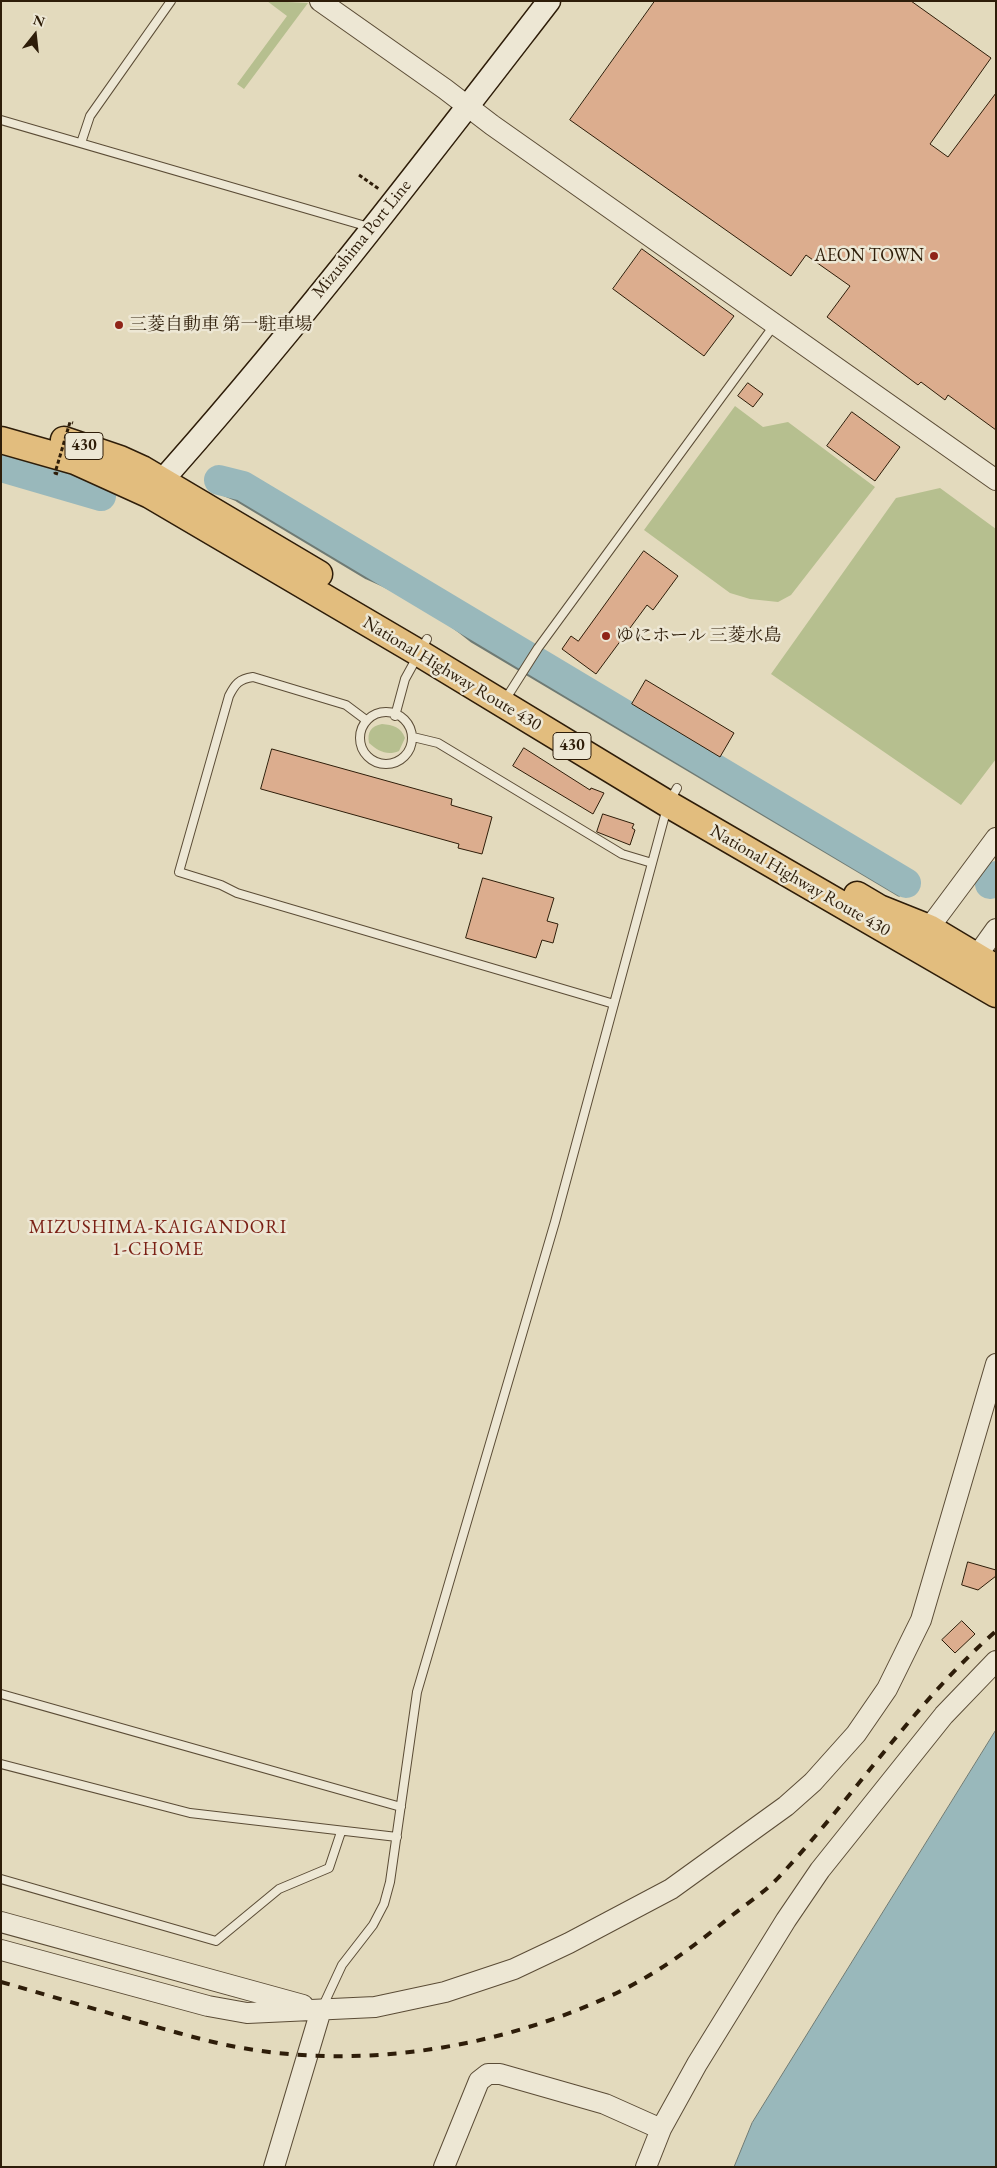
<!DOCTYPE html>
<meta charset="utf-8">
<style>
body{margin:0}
#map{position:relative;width:997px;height:2168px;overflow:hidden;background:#e3dabd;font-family:"EB Garamond",serif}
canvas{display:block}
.frame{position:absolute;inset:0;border:2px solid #2e1d09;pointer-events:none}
.north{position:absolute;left:10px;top:10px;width:50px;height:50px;-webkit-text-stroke:4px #ede7d4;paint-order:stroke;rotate:16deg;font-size:14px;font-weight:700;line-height:20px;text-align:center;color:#2e1d09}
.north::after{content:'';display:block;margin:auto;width:18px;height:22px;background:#2e1d09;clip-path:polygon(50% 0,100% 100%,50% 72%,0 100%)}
</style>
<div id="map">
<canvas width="997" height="2168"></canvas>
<div class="frame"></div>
<div class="north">N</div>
</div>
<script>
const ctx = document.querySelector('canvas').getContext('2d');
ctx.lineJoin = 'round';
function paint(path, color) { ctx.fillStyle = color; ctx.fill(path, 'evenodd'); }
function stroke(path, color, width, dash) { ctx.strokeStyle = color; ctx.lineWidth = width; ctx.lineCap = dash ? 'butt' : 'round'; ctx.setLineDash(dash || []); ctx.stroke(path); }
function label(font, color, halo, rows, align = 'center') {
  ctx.font = font + ' "EB Garamond","Noto Serif JP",serif'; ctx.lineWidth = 5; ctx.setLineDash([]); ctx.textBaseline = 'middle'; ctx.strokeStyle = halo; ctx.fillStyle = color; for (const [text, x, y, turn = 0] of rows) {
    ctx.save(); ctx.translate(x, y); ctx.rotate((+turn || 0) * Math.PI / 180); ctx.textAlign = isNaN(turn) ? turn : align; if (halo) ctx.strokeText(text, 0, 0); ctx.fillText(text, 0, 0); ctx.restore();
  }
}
const green = new Path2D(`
 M267,1L308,3L244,89L237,84L287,16Z
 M735,406L763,427L788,422L875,487L791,595L778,602L750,599L730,593L644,530Z
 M940,488L996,529V759L961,805L771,674L896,498Z
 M382,724C393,725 401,727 405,738L399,751C387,756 378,751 369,743C367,732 371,726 382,724Z`);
const water = new Path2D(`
 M996,1730V2167H734L752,2123Z`);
const stream = new Path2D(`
 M1,478L102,506
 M220,492L237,499L367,577C404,593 441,615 472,640L899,894`);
const river = new Path2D(`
 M1,467L101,496
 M219,480L243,486L906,883
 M990,884L996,876`);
const building = new Path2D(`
 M655,1H911L991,58L930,144L948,157L996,93V430L948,395L945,400L921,382L918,385L827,317L850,286L806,255L791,276L570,120Z
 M642,249L734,316L704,356L613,289Z
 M748,383L763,394L753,407L738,396Z
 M852,412L900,447L875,481L827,446Z
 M644,551L678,576L653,610L647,605L596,674L562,649L571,636L578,641Z
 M646,680L734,733L720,757L632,704Z
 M524,748L590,790L591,788L604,793L593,814L513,766Z
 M272,749L452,799L451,805L492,817L482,854L458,848L459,844L261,789Z
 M603,814L634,824L632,828L635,830L630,845L597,832Z
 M483,878L554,898L547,921L558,924L553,943L542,940L536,958L466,938Z
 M968,1562L996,1570V1576L978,1590L962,1585Z
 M962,1621L975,1634L955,1653L942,1640Z`);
const path = new Path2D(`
 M359,175L379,189`);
const service = new Path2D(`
 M1,120L369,227
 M81,143L90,116L171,1
 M505,700L538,648L775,324
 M360 738a26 26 0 1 1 52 0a26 26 0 1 1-52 0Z
 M395,716L405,679L427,639
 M366,720L346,705L253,677C239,679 235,684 229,696L179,872L221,885L237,893L614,1004
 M413,737L438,743L622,854L652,863
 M1,1694L401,1807
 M1,1764L190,1813L397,1837
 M1,1879L216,1941L279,1889L329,1868L341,1832
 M322,2008L342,1965L373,1925L384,1904L390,1882L417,1692L555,1222L668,804L677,788`);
const tertiary = new Path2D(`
 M320,1L445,89L492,125L996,480
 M920,940L996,838
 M968,968L996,929
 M1,1922L303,2005
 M1,1950L208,2006L247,2013L375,2007L445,1992L514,1969L569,1943L671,1889L786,1806L813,1782L856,1734L887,1689L921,1620L996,1364
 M274,2167L321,2010
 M444,2167L479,2081L488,2074H500L605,2104L661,2129
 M646,2167L661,2129L697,2064L786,1920L820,1870L944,1715L996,1661`);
const secondary = new Path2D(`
 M150,494C291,337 420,168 549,1`);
const trunk = new Path2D(`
 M1,440L75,461L150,495L419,653L668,804L996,994
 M64,440L120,459L142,469L319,574
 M857,895L879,908L929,928L996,968`);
const rail = new Path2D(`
 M1,1982C44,1994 87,2007 130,2019C171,2031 213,2044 255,2050C373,2068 500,2046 608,1997C653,1977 693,1947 730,1917C745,1905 762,1894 776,1880C852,1800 912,1705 996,1631`);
const pathBridge = new Path2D(`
 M58,474L55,473L70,422L73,423`);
const markers = [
 [934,256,5,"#8f2418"],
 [119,325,5,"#8f2418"],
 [606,636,5,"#8f2418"]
];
const shields = [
 [84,446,38],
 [572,746,38]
];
const shieldNames = [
 ["430",84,446],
 ["430",572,746]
];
const streetNames = [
 ["Mizushima Port Line",362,239,-51],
 ["National Highway Route 430",452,674,31],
 ["National Highway Route 430",800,881,30]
];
const poiNames = [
 ["AEON TOWN",924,256,"right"],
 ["三菱自動車 第一駐車場",129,325],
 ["ゆにホール 三菱水島",616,636]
];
const neighbourhoodNames = [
 ["MIZUSHIMA-KAIGANDORI",158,1228],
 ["1-CHOME",158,1250]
];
paint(green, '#b6bf8f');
paint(water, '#99b8bb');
stroke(water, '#6e7a74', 1);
stroke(stream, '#6e7a74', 5);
stroke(river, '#99b8bb', 30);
paint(building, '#dcad8e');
stroke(building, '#2e1d09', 1);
stroke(service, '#5b4c36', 10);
stroke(tertiary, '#5b4c36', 22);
stroke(secondary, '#2e1d09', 25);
stroke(trunk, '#2e1d09', 29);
stroke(path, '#2e1d09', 3, [4, 2.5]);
stroke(service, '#ede7d4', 8);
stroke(tertiary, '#ede7d4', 20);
stroke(secondary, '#ede7d4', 22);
stroke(trunk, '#e2bd7e', 26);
stroke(rail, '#2e1d09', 4, [9, 9]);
stroke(pathBridge, '#2e1d09', 3, [4, 2.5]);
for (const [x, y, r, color] of markers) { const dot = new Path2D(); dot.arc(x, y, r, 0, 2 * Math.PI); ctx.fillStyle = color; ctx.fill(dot); stroke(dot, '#ede7d4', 2); }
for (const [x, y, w] of shields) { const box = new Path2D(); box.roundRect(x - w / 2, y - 13.5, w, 27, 4); ctx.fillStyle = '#ede7d4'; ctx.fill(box); stroke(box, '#2e1d09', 1); }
label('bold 16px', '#2e1d09', null, shieldNames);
label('18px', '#2e1d09', '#ede7d4', streetNames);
label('18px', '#2e1d09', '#ede7d4', poiNames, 'left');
ctx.letterSpacing = '1px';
label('19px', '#7a1f14', '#ede7d4', neighbourhoodNames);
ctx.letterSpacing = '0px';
</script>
